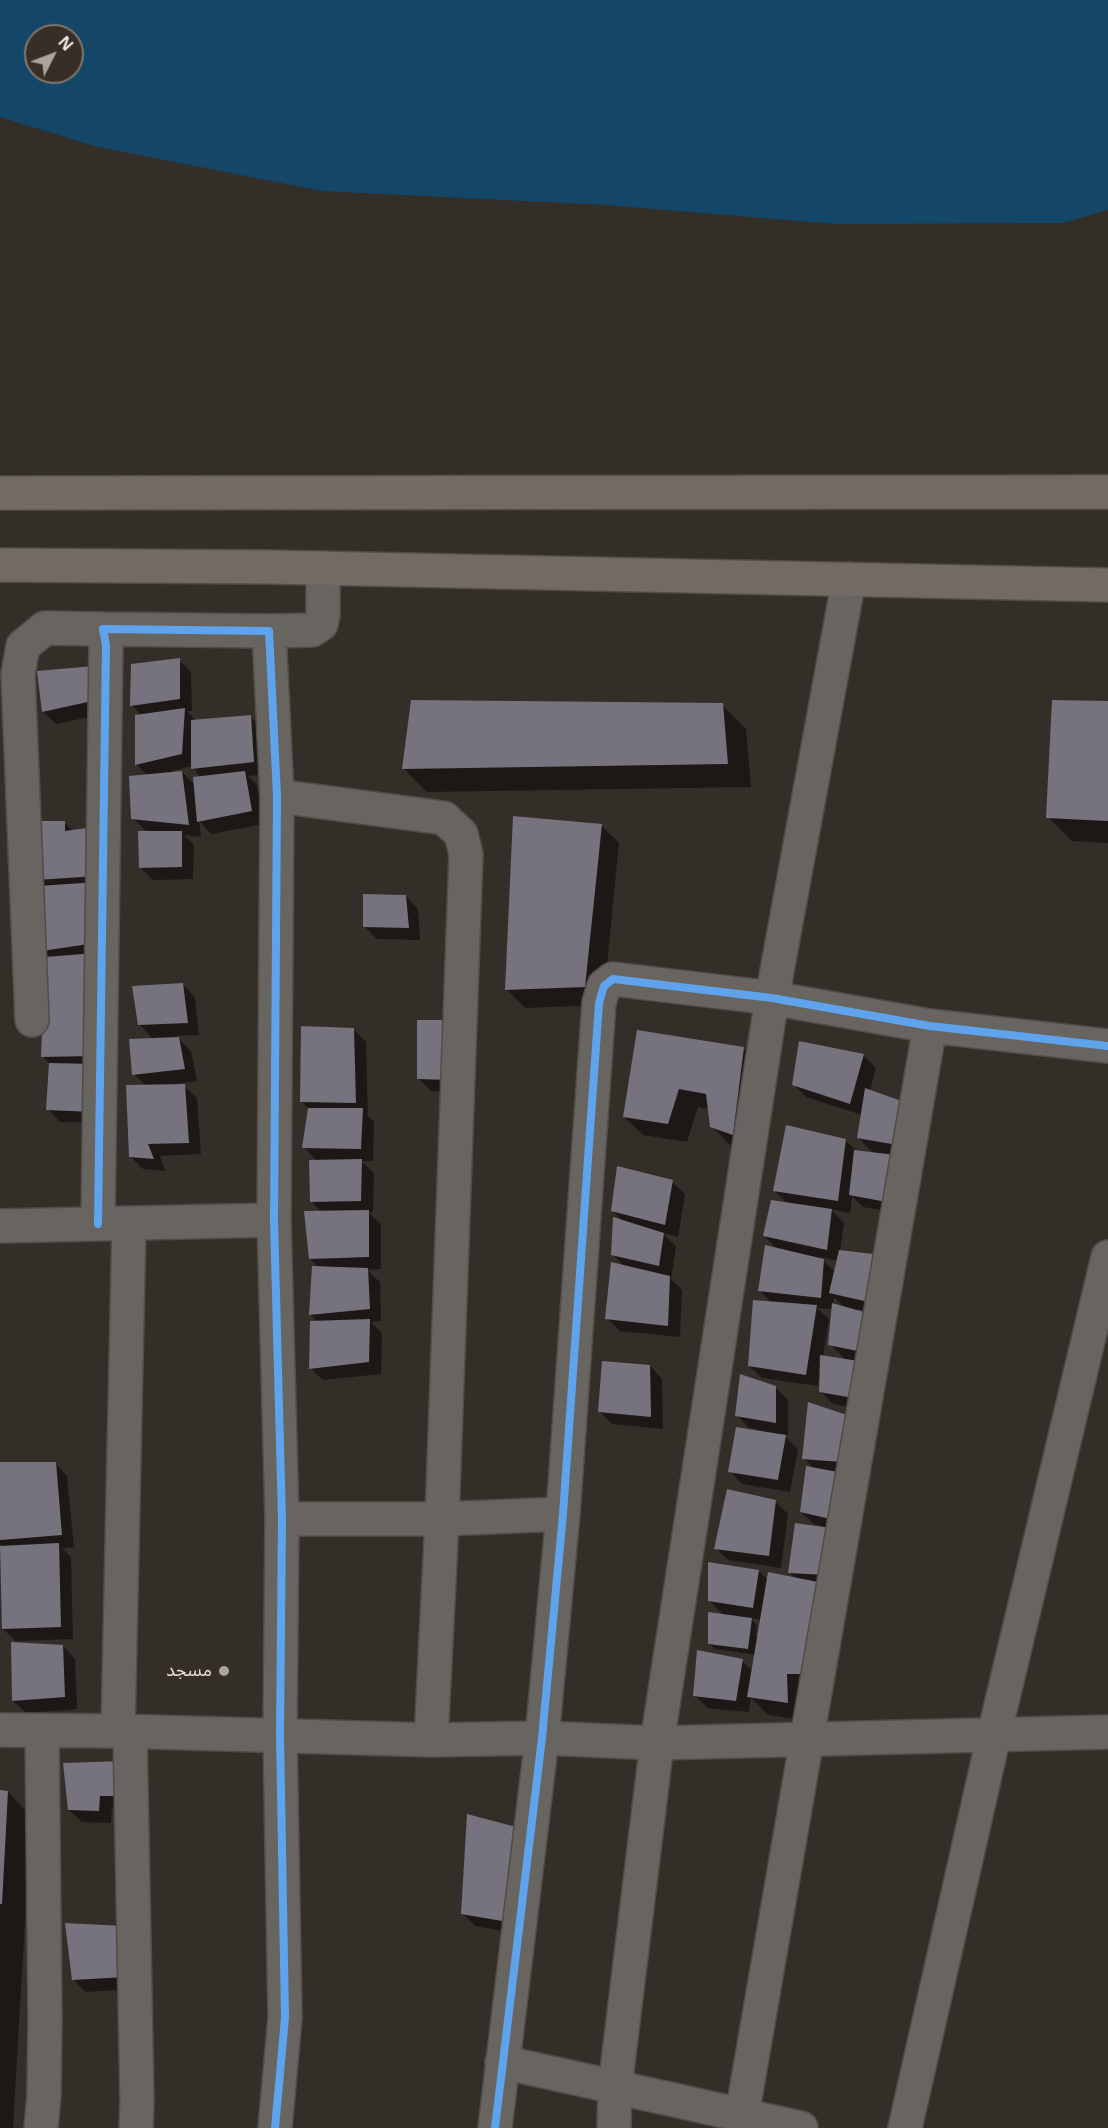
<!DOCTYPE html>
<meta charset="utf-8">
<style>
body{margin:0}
#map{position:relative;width:1108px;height:2128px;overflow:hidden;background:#342e29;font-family:"Noto Sans",sans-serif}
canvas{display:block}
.north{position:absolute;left:24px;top:24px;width:60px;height:60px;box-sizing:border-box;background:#382e25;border:2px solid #7f766f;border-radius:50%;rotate:48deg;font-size:16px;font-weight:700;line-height:24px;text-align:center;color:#eae3de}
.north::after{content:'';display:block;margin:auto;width:21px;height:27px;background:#aaa49f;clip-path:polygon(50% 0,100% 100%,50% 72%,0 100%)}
</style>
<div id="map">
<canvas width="1108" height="2128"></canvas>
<div class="north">N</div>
</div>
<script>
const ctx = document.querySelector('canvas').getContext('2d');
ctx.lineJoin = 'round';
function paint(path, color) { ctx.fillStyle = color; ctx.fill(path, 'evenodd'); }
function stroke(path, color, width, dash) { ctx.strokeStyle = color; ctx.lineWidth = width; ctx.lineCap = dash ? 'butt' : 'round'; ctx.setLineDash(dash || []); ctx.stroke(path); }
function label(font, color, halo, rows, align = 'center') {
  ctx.font = font + ' "Noto Sans","Noto Sans Arabic",sans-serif'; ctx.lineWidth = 6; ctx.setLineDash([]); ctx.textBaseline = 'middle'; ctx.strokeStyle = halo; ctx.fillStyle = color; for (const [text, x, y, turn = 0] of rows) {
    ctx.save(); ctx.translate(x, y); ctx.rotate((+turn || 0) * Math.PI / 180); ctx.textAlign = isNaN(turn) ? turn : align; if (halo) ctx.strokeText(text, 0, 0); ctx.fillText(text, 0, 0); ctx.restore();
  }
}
const water = new Path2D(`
 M0,0H1108V210L1063,223L836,224L605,205L322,191L94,146L0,117ZM36,36H72V72H36Z`);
const shadow = new Path2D(`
 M179,660L191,672L192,711H187L196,721L250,717L263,729L266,774L248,776L257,785L264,824L211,834L199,821L201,837L184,835L194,845L193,879L153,880L141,868L147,832L133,818L148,776L136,764L141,715L132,705ZM192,766L201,778L196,786L182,772L173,773L172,771Z
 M38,672L109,713L56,724L43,712Z
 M1108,702V843L1072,841L1048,817Z
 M722,705L746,729L751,787L427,792L403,768Z
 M64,822L73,831L95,829L106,1123L60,1122L48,1109L51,1065L43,1057L51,958L43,950L45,887L37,879Z
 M601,825L619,843L603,1005L525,1008L507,990Z
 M406,896L418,909L420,940L377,939L364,926Z
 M183,985L195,997L199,1035L176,1036L191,1051L197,1081L174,1084V1086H184L197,1098L201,1154L160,1156L165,1171L143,1169L130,1156L146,1086L134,1074L154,1040L139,1024Z
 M418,1022L462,1092L431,1091L418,1078Z
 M353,1029L366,1042L368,1116L374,1122L373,1161H361L374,1173L373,1212L369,1213L381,1224V1269L367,1270L380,1282L381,1321L371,1322L382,1333L381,1374L323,1380L310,1368L318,1322L310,1314L319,1268L310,1258L323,1213L312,1202L317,1161L304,1147L309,1109L301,1101Z
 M801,1042L864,1056L876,1068L870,1091L906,1104L904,1214L863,1207L852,1196L850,1213L830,1209L844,1223L840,1252L885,1315L858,1309V1312L871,1411L833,1404L821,1392V1378H819L818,1386L762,1378L749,1366L772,1303L760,1291L778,1250L764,1236L788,1204L774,1190L845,1140L857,1151L874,1154L859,1138L862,1115L806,1097L794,1085ZM820,1257L838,1261L835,1272ZM834,1297L846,1309L833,1305ZM817,1308L833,1309L830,1344L846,1360L823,1357L829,1319Z
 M744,1049L762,1067L751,1153L730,1145L711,1126L709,1109L698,1107L687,1142L643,1135L624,1117Z
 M672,1182L685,1194L678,1237L662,1233L676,1246L671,1279L682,1290L680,1337L620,1331L607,1318L625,1267L613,1254L624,1222L613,1211Z
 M650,1366L662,1379L663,1429L612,1424L600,1412Z
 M775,1387L788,1400V1435L782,1434L798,1449L790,1492L742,1484L730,1471L757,1429L749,1428L737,1415Z
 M849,1417L806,1720L768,1715L751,1698L749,1712L707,1708L695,1695L742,1661L753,1671L756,1655L715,1649L709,1643L724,1616L710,1601L759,1571L768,1580H797L789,1572L825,1527L814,1524L801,1512L814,1469L804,1458ZM750,1618L762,1620L759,1636H756L757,1625Z
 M0,1463H55L67,1476L74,1547L62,1548L71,1557L73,1639L16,1641L3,1629L0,1548H4L0,1544Z
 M775,1501L788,1514L781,1568L728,1560L716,1548Z
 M63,1646L75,1659L77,1709L26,1713L13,1701Z
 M122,1762L136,1808H112L111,1823L82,1822L69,1810Z
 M0,1792H8L31,1816L13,2128H0Z
 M469,1816L520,1934L475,1926L463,1914Z
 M135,1940L137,1989L85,1992L73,1979Z`);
const building = new Path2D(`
 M180,658V699L130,706L131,664Z
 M94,666L97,700L42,712L37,671Z
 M411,700L723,703L728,764L402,769Z
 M1052,700L1108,701V821L1046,818Z
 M185,708L182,754L135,765V715Z
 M251,715L254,762L191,769V720Z
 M182,771L189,825L131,819L129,776Z
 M245,771L252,811L197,822L193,777Z
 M513,816L602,824L585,987L505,990Z
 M38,821H65V831L95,827L97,876L36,880Z
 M138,831H182V867L139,868Z
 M97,882L95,943L42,951L39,886Z
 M363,894L406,895L409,928L363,927Z
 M95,953L92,1056L41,1057L45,957Z
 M183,983L188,1023L138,1025L132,986Z
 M417,1020H453L450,1080L417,1079Z
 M301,1026L354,1028L356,1103L300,1102Z
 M637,1030L744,1047L733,1135L710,1127L706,1094L679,1089L668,1124L623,1117Z
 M179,1037L185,1069L132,1075L129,1039Z
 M799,1041L864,1054L850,1104L792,1085Z
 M49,1063L95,1064L94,1112L46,1110Z
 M185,1084L189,1143L148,1144L154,1159L129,1157L126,1085Z
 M865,1088L907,1103L903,1146L857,1138Z
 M308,1108H363L361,1149L302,1148Z
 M786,1125L846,1139L838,1201L773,1191Z
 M854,1150L896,1155L892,1203L849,1195Z
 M362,1159L361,1201L310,1202L309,1160Z
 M617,1166L673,1180L665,1225L611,1211Z
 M771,1200L832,1209L827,1250L763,1236Z
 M369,1210V1257L309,1259L304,1211Z
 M613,1217L664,1233L659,1266L611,1255Z
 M765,1245L824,1259L821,1298L758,1291Z
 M839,1250L882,1255L873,1303L829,1293Z
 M611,1262L670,1276L668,1326L605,1319Z
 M312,1266L368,1268L370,1309L309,1315Z
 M753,1300L817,1305L806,1375L748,1366Z
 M832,1303L871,1314L867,1353L828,1345Z
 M370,1319L369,1362L309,1369L310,1321Z
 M820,1355L865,1362L859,1399L819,1392Z
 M602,1361L650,1365L651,1417L598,1412Z
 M740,1374L776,1386V1423L735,1416Z
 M808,1402L850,1416L842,1462L802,1459Z
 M736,1427L786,1435L778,1480L728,1472Z
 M0,1462H56L62,1535L0,1540Z
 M806,1466L838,1472L835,1520L800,1512Z
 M727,1489L776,1500L769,1556L714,1549Z
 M795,1523L831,1528L827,1575L788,1573Z
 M59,1543L61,1627L2,1629L0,1546Z
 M708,1562L759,1570L753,1608L708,1601Z
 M768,1572L823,1583L810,1674H787L788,1703L747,1697Z
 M708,1612L752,1618L748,1649L708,1644Z
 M11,1642L63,1645L65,1697L12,1701Z
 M697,1650L743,1659L736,1701L693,1696Z
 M123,1761L124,1796H100L99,1811L68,1810L63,1763Z
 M0,1790L8,1791L2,1904H0Z
 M467,1814L516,1827L508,1922L461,1914Z
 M65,1923L123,1926L126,1977L72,1980Z`);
const minor = new Path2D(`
 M269,631L312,630L321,624L323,615V568
 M277,796L444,818L461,834L466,854L442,1519L431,1740
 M32,1020L18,674L23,646L45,628L103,629
 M98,1224L106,645L103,629L269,631L277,796L274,1220L282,1519L280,1735L285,2018L275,2128
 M0,1226L274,1220
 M282,1519H442L563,1514
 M0,1730L118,1731L431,1740L542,1738L657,1743L1108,1732
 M118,1731L129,1223
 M130,1732L137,2102L136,2128
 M502,2062L801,2128
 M742,2115L930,1026
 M41,2128L44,2095L45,2020L42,1731
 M495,2128L542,1738L563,1514L599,1003L604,986L613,979L772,998L930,1026L1108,1046
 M614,2128L615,2087L657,1743L772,998L849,579
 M905,2128L994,1735L1108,1257`);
const primary = new Path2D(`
 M0,493L1108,492
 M0,565L268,567L1108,585`);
const cycleway = new Path2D(`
 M98,1224L106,645L103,629L269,631L277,796L274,1220L282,1519L280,1735L285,2018L275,2128
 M495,2128L542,1738L563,1514L599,1003L604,986L613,979L772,998L930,1026L1108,1046`);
const markers = [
 [224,1671,6,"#aaa49f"]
];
const poiNames = [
 ["مسجد",212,1671]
];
paint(water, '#134667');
paint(shadow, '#0007');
paint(building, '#76727e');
stroke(minor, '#504c47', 36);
stroke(primary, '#504c47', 36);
stroke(minor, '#68645f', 33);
stroke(primary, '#736a65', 33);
stroke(cycleway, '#60a3ed', 8);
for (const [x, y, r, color] of markers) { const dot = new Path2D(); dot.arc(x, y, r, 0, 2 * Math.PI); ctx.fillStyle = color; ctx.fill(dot); stroke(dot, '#382e25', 2); }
label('18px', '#eae3de', '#382e25', poiNames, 'right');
</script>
